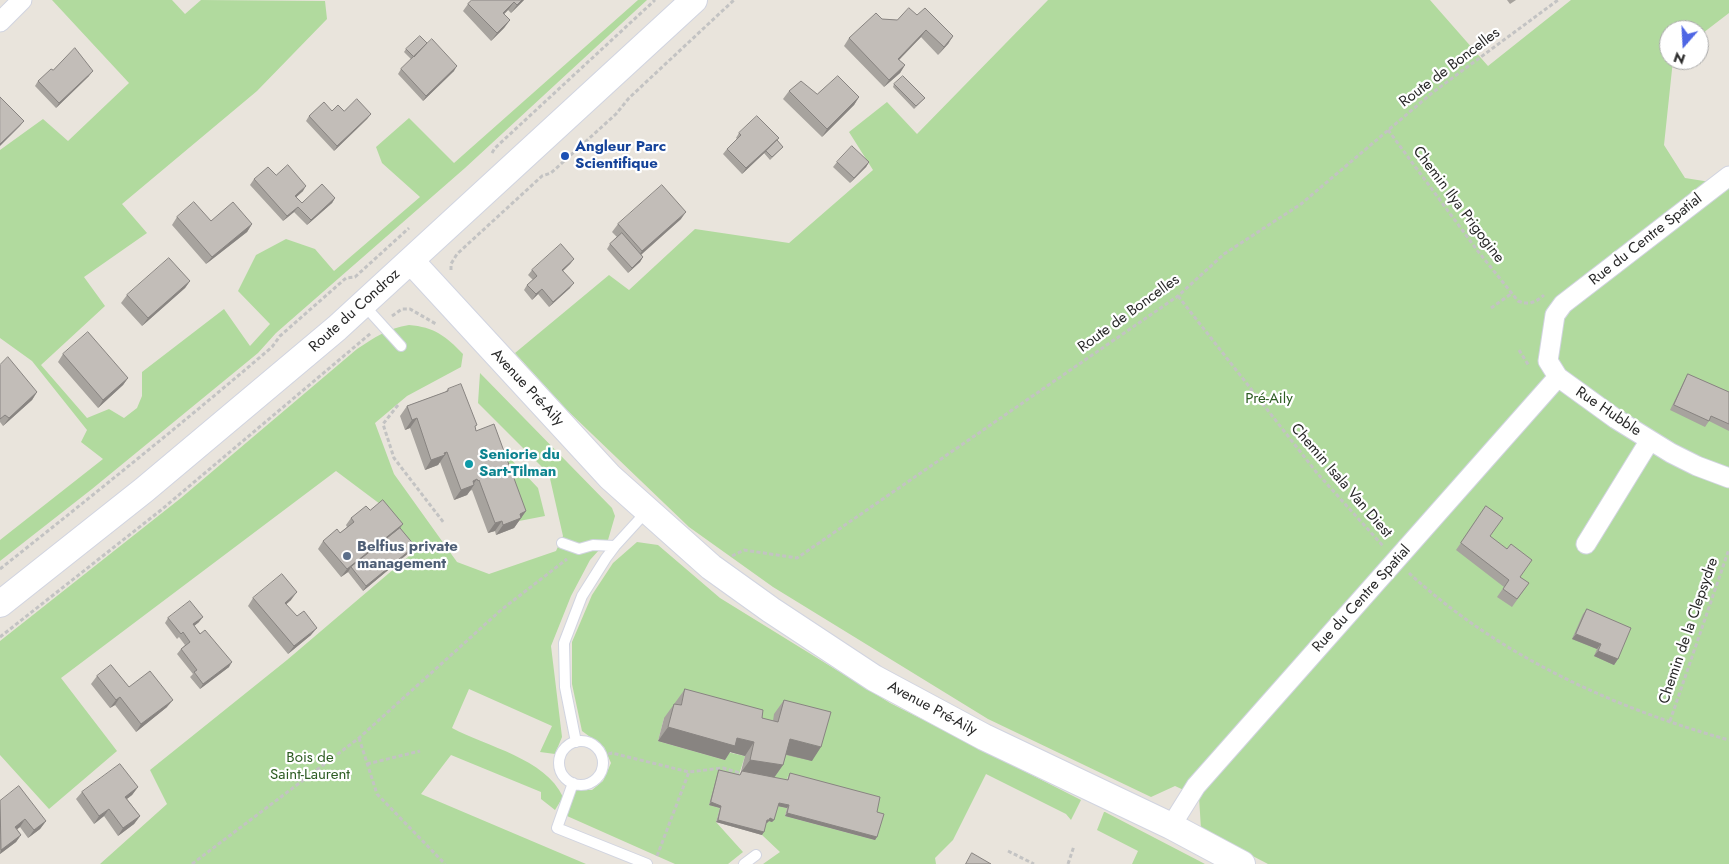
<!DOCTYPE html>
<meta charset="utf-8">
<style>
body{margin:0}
#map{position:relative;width:1729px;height:864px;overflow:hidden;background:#e9e4dc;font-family:Jost,sans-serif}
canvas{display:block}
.north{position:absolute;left:1659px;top:20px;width:50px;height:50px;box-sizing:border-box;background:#fff;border:1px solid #a9a9a9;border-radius:50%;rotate:199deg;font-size:14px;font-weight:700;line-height:20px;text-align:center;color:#282828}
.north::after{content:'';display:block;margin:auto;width:18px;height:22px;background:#4e66e4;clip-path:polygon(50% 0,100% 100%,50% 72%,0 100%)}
</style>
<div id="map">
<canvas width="1729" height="864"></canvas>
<div class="north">N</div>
</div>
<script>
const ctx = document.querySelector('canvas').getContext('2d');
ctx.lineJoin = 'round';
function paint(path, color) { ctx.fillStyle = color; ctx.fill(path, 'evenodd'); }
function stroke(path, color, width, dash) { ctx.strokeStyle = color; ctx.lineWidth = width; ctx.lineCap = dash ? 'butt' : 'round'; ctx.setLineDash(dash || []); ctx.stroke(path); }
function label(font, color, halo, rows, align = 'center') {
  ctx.font = font + ' Jost,sans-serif'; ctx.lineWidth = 4.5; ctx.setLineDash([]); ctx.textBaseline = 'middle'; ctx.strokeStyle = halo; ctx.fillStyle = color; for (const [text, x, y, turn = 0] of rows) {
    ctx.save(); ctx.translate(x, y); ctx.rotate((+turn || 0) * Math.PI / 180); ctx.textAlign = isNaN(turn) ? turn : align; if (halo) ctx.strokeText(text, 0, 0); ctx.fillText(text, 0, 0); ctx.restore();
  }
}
const green = new Path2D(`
 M52,0H172L185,14L201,0L325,1L327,19L257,91L122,204L147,233L84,277L105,306L41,365L87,418L109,409L124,418L137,408L142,396V372L224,309L250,346L270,324L238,291L256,255L286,239L315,249L334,271L420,197L382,163L376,147L409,118L454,163L638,0H647L465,168L276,333L258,353L92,489L0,561V540L103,459L81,442L87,430L32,361L0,338V150L43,119L68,141L129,83Z
 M1048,0H1430L1488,66L1571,0H1729V13L1699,36V30H1669V60H1673L1664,145L1685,178L1729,185V864H1268L1201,829L1199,797L1175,786L1151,797L988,719L773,587L689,527L568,411L515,353L609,275L629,290L695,229L789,243L873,170L849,132L887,102L917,134Z
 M409,325C434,327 446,336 463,354L461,367L407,396L375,423L394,474L457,562L489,574L556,551L563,536L549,474L478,403L480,373L612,508L615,516L608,540L590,560L571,596L551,646L562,737L555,754L540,752L552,726L469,689L452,728C487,747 545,758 563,797L555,810L541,799V792L451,755L421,794L586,864H100L167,804L150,770L287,660L415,551L380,504L336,471L61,678L117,751L49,809L0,755V641L181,498L357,349C374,338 388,328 409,325Z
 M487,434L538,488L545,516L519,521Z
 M637,542L658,545L720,598L890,703L1081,800L1071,820L1066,814L986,774L953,840L935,858L936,864H763L780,852L762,835L765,823L777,806L787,808L785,816L875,840L788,776L786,783L773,779L769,736L675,703L672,719L664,718L658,741L725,760L727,752L745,756L738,778L709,805L720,808L716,822L743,852L728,864H675L567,816L576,790H592L603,781L611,763L604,747L582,731L572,684V642L592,595L613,563Z
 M1104,812H1105L1205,864H1132L1138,851L1097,830Z`);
const path = new Path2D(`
 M1388,130L1477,250L1518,301C1529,305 1535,303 1544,295
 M492,153L495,148L655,0
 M451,270V264L457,254L542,176L551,173L616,114L629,98L734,0
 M1178,296L1317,473L1384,547
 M1491,308L1511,294
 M392,316L402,309H410L436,324
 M1519,350L1529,366
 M398,405L383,424L394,458L444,523
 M732,556L744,550L797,558L1178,296L1224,254L1301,204L1432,93L1558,0
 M0,569C92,496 183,423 272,347L280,336L346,278L355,277L409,228
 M1409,573C1498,655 1613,708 1729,740
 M0,637L161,510L371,333
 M1670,721L1729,549
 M359,738L377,794L445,864
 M602,756L612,753L689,772L723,768L740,773
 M367,764L420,751
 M1008,851L1034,864
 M657,856L689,772
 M192,864L359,738L501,610L567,559
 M1068,864L1074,846`);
const lane = new Path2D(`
 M363,304L401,346
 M562,543L579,549L593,545L615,546
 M559 763a22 22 0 1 1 44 0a22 22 0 1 1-44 0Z
 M576,742L565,687L564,643L582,596L606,558L615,546L647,511
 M573,783L557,828L647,864
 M744,864L756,855`);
const street = new Path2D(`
 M0,22L22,0
 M1729,176L1563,304L1555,315L1548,361L1558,377L1616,419L1671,453L1697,466L1729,478
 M1586,544L1650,440
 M1171,826L1196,786L1558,377`);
const secondary = new Path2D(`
 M411,261L610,477L711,567L771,610L874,678L984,737L1171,826L1242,864
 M0,604L144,490L337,328L694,0`);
const wall = new Path2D(`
 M472,0H524L511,13L508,10L504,14L510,20L504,28L491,41L463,11L468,4Z
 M1507,0H1516L1510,4Z
 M917,15L953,36L948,44L938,55L921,37L899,60L905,65L900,73L884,87L844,46L849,38L882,19L897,20Z
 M406,49L454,71L423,101L398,74L401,69L411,59L404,52Z
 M53,70L89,76L56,108L35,86L38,81Z
 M894,84L925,98L914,109L893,87Z
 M789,91L817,94L859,97L854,105L822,137L783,99Z
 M332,111L371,114L367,119L334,151L306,121L309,116Z
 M739,133L779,138L777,140L783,147L770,160L764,153L742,174L723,154L727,149L737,139L736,138Z
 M837,162H869L866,167L850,183L833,167Z
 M276,175L303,191L296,197L302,203L335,198L332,203L307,225L294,212L283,221L250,185L254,179Z
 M177,217L211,221L252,224L247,232L206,264L172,225Z
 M681,219L641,255L643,257L640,262L628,273L607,249L610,244L617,237L612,232L618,224Z
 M574,259L570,264L563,271L570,288L549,307L538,294L532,300L524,290L527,285L533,280L528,275L532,270Z
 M190,281L185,288L142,326L121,303L127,295Z
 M63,354L128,378L123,385L98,408L58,362Z
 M0,365L37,392L32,400L3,426L0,422Z
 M1688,374L1729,392V431L1709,421L1705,427L1670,410L1685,379Z
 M448,389L475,428L476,431L526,511L514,528L496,535L495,531L488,533L472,490L470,491L467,495L454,500L440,462L438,465L425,470L410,428L405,430L400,416L407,406L445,392Z
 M1486,506L1490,536L1520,577L1529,583L1512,607L1497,597L1504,587L1456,550Z
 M370,510L400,528L415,546L411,551L363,591L348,572L341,577L318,549L323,541L340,533L347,527L346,525L351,518Z
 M253,598L291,600L286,604L311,635L288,654L248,606Z
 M1587,609L1618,659L1614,665L1594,656L1597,649L1572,639L1583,614Z
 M168,618L199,622L194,626L229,667L200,689L190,677L193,674L177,654L181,649L185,645L179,637L177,639L165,623Z
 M97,676L129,687L167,707L136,732L115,705L110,708L91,684Z
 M685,689L762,718L773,721L774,714L784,700L812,761L786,755L783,765L774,778L787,780L790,773L877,812V837L875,840L785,816L787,808L778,806L774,820L772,822L769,821L767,823H766L762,835L716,822L720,808L709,805L718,772L719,770L740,775L745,756L730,752L725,760L658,741L664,718Z
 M138,787L132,795L127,799L140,816L134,824L118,836L104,816L94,824L76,799L82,792Z
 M0,801L46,821L40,829L28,838L20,827L17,829L21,835L16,842L0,854Z`);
const shadedWall = new Path2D(`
 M522,0H524L511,13L517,5Z
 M514,2L508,10L497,21L503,13Z
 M510,20L504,28L491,41L497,33Z
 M926,30L921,37L893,66L898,59Z
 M953,36L948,44L938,55L944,47Z
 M905,65L900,73L884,87L889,80Z
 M457,66L454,71L423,101L426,96Z
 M93,71L89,76L56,108L59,103Z
 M859,97L854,105L822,137L827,129Z
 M371,114L367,119L334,151L337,146Z
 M24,121L20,126L0,146V144Z
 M779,138L775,143L742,174L746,168Z
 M869,162L866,167L850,183L854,178Z
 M306,186L303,191L292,201L295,196Z
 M335,198L332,203L307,225L311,220Z
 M298,207L294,212L283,221L287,216Z
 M686,212L681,219L636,259L642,251Z
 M252,224L247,232L206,264L212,257Z
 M643,257L640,262L628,273L632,268Z
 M574,259L570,264L558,275L562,270Z
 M190,281L185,288L142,326L148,318Z
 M574,283L570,288L549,307L553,302Z
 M542,289L538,294L532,300L536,294Z
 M128,378L123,385L98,408L103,400Z
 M37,392L32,400L3,426L9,418Z
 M417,418L410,428L405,430L412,420Z
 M447,452L438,465L425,470L431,460Z
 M477,479L472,486L474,485L467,495L454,500L461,490L473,481Z
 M526,511L514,528L496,535L503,525L520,514Z
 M502,521L495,531L488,533L495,523Z
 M403,524L398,531L351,567L348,572L341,577L347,569Z
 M415,546L411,551L363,591L366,586Z
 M297,592L291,600L280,610L285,603Z
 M203,617L199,622L189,630L193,624Z
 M317,628L311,635L288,654L294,646Z
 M1576,634L1601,644L1597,649L1572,639Z
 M1598,651L1618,659L1614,665L1594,656Z
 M232,662L229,667L200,689L203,684Z
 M120,697L115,705L110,708L116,700Z
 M173,700L167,707L136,732L141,724Z
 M668,727L737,738L754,742L745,756L730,752L725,760L658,741Z
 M790,739L821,747L812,761L780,753Z
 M750,760L783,765L773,779L742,771Z
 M138,787L132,795L120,804L125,797Z
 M711,802L721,806L720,808L709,805Z
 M779,803L789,805L787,808L777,806Z
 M109,809L104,816L94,824L99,816Z
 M787,813L877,837L875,840L785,816Z
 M140,816L134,824L118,836L123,828Z
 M770,818L774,820L772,822L769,821L767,823H765L767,820Z
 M25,819L20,827L10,835L15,827Z
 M718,820L764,832L762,835L716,822Z
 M46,821L40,829L28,838L34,830Z
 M21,835L16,842L0,854L1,850Z`);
const building = new Path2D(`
 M472,0H522L517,5L514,2L503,13L510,20L497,33L468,4Z
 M909,8L917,15L925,8L953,36L944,47L926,30L898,59L905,65L889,80L849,38L876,13L882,19L897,20Z
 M420,36L427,43L414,57L406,49Z
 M432,39L457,66L426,96L401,69Z
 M75,48L93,71L59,103L38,81L51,69L53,70Z
 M838,76L859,97L827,129L789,91L801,81L817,94Z
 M903,76L925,98L916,106L894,84Z
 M0,97L24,121L0,144Z
 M357,99L371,114L337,146L309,116L324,102L332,111L338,105L344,111Z
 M757,116L779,138L746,168L727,149L741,135L739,133Z
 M777,140L783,147L772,157L766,151Z
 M852,146L869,162L854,178L837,162Z
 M288,165L306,186L295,196L302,203L322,184L335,198L311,220L298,207L287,216L254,179L268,167L276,175Z
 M662,185L686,212L642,251L618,224Z
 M194,202L211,221L233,202L252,224L212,257L177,217Z
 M622,233L643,257L632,268L610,244Z
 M561,244L574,259L562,270L574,283L553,302L542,289L536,294L527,285L537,276L532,270Z
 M169,258L190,281L148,318L127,295Z
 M88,332L128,378L103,400L63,354Z
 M8,357L37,392L9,418L5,415L0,419V365Z
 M1688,374L1729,392V424L1711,416L1709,421L1674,405Z
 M461,384L477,425L475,426L476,431L494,424L526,511L520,514L521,518L503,525L502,521L495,523L479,480L478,481L477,479L473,481L474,485L461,490L447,452L444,453L445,455L431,460L417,418L412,420L407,406L448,391V389Z
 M383,500L403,524L347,569L323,541L337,529L340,533L354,522L351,518L366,506L370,510Z
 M1486,506L1503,518L1490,536L1507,549L1511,544L1532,560L1520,577L1529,583L1517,599L1503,589L1509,580L1461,543Z
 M400,528L415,546L366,586L351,567Z
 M282,574L297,592L285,603L297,616L304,611L317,628L294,646L253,598Z
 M190,601L203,617L193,624L200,634L205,630L232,662L203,684L194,672L197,670L181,649L190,642L183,632L181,634L168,618Z
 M1587,609L1631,628L1618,659L1598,651L1601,644L1576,634Z
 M111,665L129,687L150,671L173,700L141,724L120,697L116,700L97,676Z
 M685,689L763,710L762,718L778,722L784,700L831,712L821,747L790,739L783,765L750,760L754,742L737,738L735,746L668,727L674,704L681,705Z
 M120,764L138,787L125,797L140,816L123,828L109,809L99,816L82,792Z
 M719,770L740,775L742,771L788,780L790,773L880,797L877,812L884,814L877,837L787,813L789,805L779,803L774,820L770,818L769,820H767L764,832L718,820L721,806L711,802Z
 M19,786L46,821L34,830L25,819L15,827L21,835L1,850L0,801Z
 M972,853L991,864H966Z`);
const markers = [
 [565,156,5,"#1a4fb4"],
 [469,464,5,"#0f9aa8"],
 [347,556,5,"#5c6f8a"]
];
const streetNames = [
 ["Route de Boncelles",1450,68,-37],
 ["Chemin Ilya Prigogine",1458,205,53],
 ["Rue du Centre Spatial",1646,240,-38],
 ["Route du Condroz",355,311,-42],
 ["Route de Boncelles",1129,314,-36],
 ["Avenue Pré-Aily",527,388,47],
 ["Rue Hubble",1608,412,34],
 ["Chemin Isala Van Diest",1341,481,49],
 ["Rue du Centre Spatial",1362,599,-48],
 ["Chemin de la Clepsydre",1689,631,-71],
 ["Avenue Pré-Aily",932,709,28]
];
const transitNames = [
 ["Angleur Parc",575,147],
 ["Scientifique",575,164]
];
const parkNames = [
 ["Pré-Aily",1269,399],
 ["Bois de",310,758],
 ["Saint-Laurent",310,775]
];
const cultureNames = [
 ["Seniorie du",479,455],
 ["Sart-Tilman",479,472]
];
const serviceNames = [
 ["Belfius private",357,547],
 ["management",357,564]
];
paint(green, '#b1da9e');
stroke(lane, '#d1d4e0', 12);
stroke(street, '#d1d4e0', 21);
stroke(secondary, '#d1d4e0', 28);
stroke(path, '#c3c3c3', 3, [4, 2.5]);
stroke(lane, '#fff', 10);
stroke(street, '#fff', 19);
stroke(secondary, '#fff', 26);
paint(wall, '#a7a39e');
paint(shadedWall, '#888481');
paint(building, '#c2bdb8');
stroke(building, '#888481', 1);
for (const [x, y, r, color] of markers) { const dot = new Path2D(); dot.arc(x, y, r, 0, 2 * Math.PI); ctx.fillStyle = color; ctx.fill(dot); stroke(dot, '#fff', 2); }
label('15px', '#282828', '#fff', streetNames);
label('bold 15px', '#164399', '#fff', transitNames, 'left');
label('15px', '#2d5c22', '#fff', parkNames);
label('bold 15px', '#0d838f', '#fff', cultureNames, 'left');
label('bold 15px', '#4e5e75', '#fff', serviceNames, 'left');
</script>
